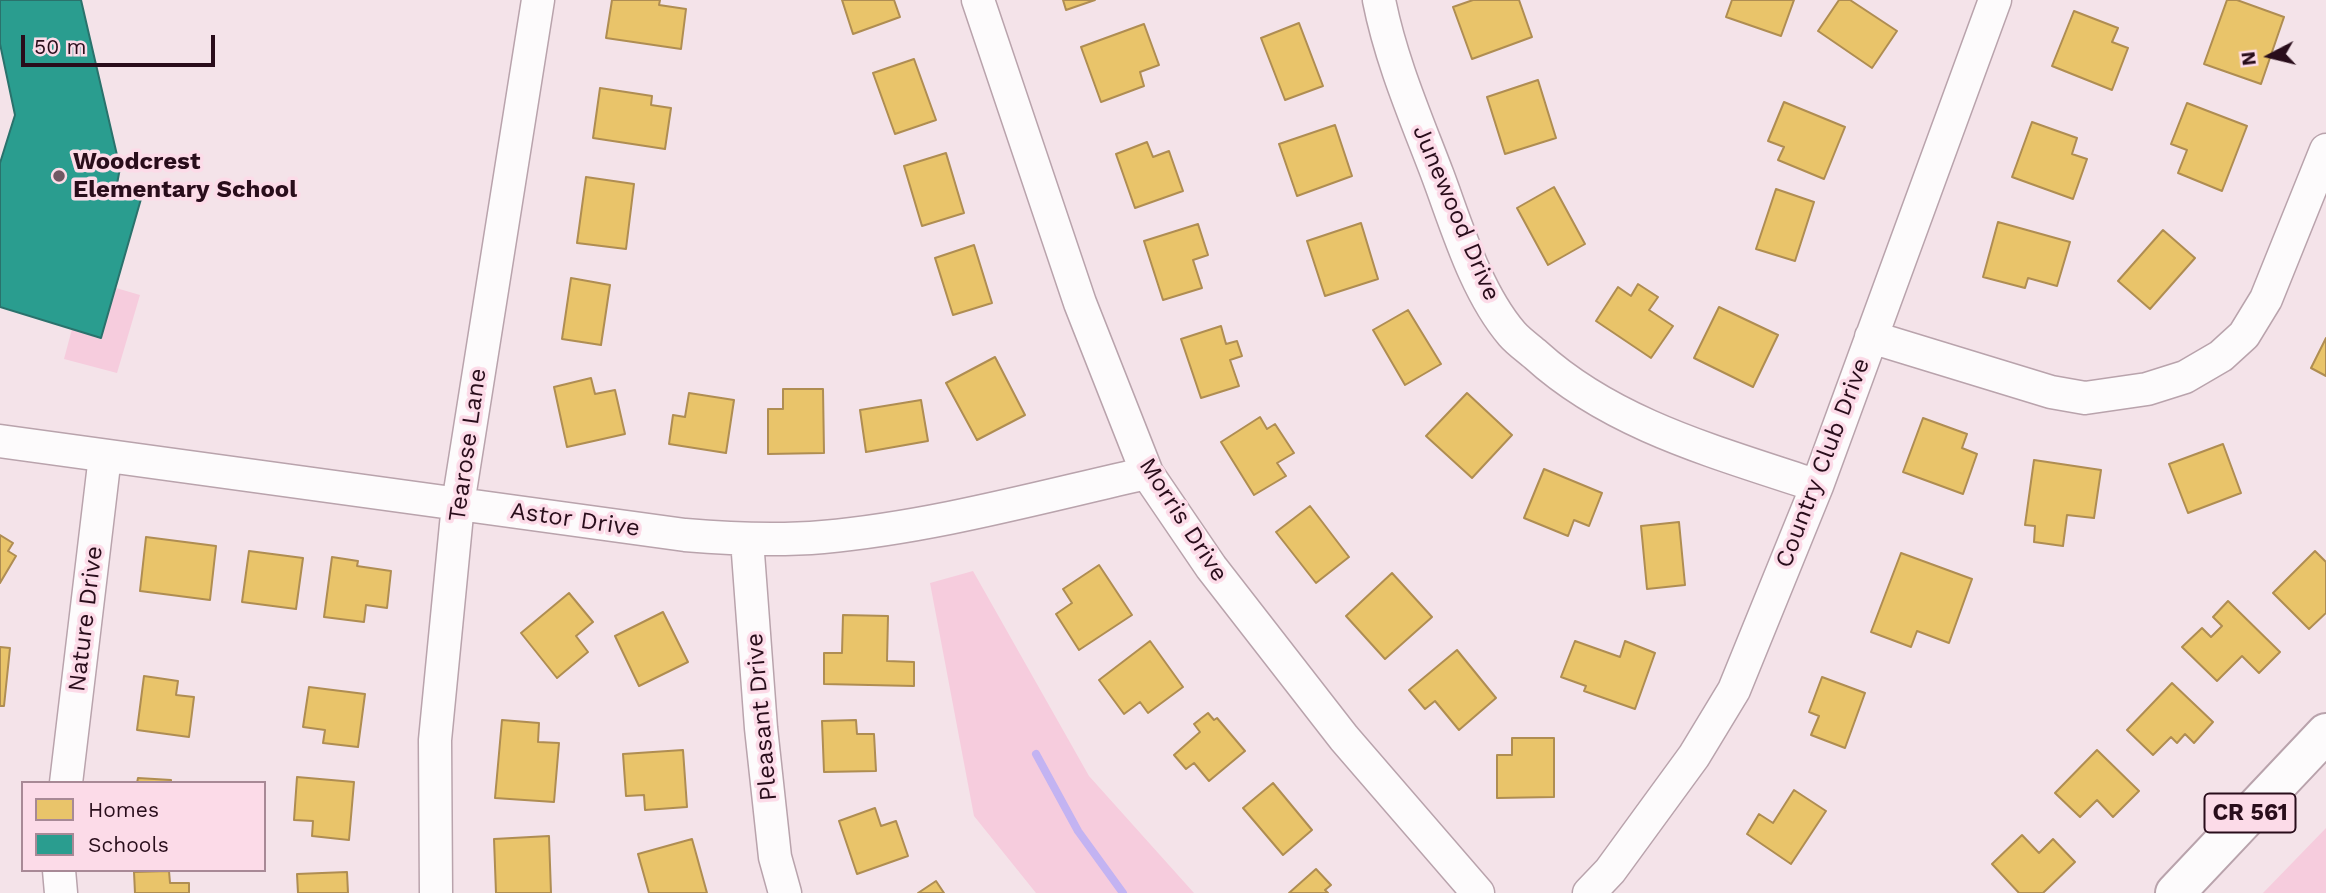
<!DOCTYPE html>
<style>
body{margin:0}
#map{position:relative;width:2326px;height:893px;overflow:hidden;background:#f4e3e9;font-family:"Work Sans",sans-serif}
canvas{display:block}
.legend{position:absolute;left:21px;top:781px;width:245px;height:91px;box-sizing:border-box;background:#fcdbe8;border:2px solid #a88996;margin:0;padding:9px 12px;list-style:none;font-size:21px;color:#290d1b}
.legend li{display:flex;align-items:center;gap:14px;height:35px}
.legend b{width:35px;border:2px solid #a88996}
.north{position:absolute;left:2235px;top:21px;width:70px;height:70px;-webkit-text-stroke:5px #fcdbe8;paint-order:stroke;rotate:263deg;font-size:19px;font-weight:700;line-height:28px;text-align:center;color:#290d1b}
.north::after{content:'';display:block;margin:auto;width:24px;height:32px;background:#290d1b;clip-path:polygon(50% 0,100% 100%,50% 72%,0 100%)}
.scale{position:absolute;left:21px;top:35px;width:194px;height:32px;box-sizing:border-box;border:4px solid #290d1b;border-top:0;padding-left:9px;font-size:21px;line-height:24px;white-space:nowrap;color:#290d1b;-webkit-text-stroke:5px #fcdbe8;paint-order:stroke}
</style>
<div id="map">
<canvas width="2326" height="893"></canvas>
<ul class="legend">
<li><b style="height:19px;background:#e9c46a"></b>Homes</li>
<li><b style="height:19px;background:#2a9d8f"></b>Schools</li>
</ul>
<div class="north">N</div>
<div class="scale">50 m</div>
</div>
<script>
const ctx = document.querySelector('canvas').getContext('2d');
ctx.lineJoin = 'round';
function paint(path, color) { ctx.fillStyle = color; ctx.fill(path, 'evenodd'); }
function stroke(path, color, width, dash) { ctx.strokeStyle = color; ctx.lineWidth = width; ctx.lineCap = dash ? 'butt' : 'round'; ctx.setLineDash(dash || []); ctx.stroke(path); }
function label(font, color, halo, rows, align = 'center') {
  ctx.font = font + ' "Work Sans",sans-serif'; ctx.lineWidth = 7; ctx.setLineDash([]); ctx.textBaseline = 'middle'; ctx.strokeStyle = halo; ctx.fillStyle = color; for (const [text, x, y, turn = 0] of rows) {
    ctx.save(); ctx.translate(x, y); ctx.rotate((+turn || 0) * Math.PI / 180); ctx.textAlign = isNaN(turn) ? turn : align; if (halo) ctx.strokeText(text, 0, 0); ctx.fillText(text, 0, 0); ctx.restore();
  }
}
const green = new Path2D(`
 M116,288L140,295L117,373L64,359L72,329L101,338Z
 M973,571L1089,776L1194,893H1036L974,816L930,583Z
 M2326,828V893H2263Z`);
const homes = new Path2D(`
 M612,0H660L659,5L686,9L681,49L606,38Z
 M842,0H894L900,17L853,34Z
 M1063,0H1095L1066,10Z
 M1473,0H1519L1532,37L1472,59L1453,7Z
 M1732,0H1794L1781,36L1726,17Z
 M1839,0H1850L1897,31L1872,68L1818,31Z
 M2227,0H2237L2284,17L2261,84L2204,64Z
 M2074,11L2118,28L2112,42L2128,48L2112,90L2052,66Z
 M1299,23L1323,86L1285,100L1261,38Z
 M1144,24L1159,65L1140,72L1144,86L1101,102L1081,47Z
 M914,59L936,120L895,134L873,73Z
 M1538,80L1556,138L1505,154L1487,97Z
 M600,88L652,96L651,105L671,108L665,149L593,138Z
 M1784,102L1845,127L1824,179L1778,160L1784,147L1768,141Z
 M2187,103L2247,126L2222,191L2178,173L2187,150L2171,144Z
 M2032,122L2077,138L2072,154L2087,159L2073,199L2012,177Z
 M1335,125L1352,176L1297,196L1279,144Z
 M1147,142L1153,157L1169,151L1183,191L1135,208L1116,154Z
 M946,153L964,213L922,226L904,166Z
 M586,177L634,184L626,249L577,243Z
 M1554,187L1585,244L1548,265L1517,208Z
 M1776,189L1814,202L1795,261L1756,249Z
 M1998,222L2070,242L2057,286L2028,278L2025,288L1983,277Z
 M1361,223L1378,279L1325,296L1307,241Z
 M1198,224L1208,255L1193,260L1202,288L1163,300L1144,241Z
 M2163,230L2195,258L2150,309L2118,281Z
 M974,245L992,303L953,315L935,258Z
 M571,278L610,285L601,345L562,339Z
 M1638,284L1658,297L1649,310L1673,326L1651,358L1596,321L1618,287L1631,296Z
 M1719,307L1778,335L1753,387L1694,358Z
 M1408,310L1441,364L1405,385L1373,330Z
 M1221,326L1226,344L1237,341L1242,356L1230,360L1239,386L1201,398L1181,339Z
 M2326,338V376L2311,368Z
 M995,357L1025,415L977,440L946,383Z
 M591,378L595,394L615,390L625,434L567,447L554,387Z
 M783,389H823L824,453L768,454V409H783Z
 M689,393L734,400L726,453L669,444L673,415L685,417Z
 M1467,393L1512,435L1472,478L1426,436Z
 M921,400L928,441L866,452L860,410Z
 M1260,417L1267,429L1275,424L1294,453L1277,463L1286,476L1254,495L1221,442Z
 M1923,418L1967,434L1962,448L1977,454L1963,494L1903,472Z
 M2223,444L2241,493L2188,513L2169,464Z
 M2034,460L2101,470L2094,518L2067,515L2063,546L2034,542L2035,526L2025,525Z
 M1544,469L1602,493L1589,526L1574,520L1568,536L1524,518Z
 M1310,506L1349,557L1316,583L1276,532Z
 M1679,522L1685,585L1647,589L1641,526Z
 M0,535L13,543L8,551L16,556L0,583Z
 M146,537L216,546L210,600L140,591Z
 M249,551L303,558L296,609L242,602Z
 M2315,551L2326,562V613L2309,629L2273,593Z
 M1901,553L1972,579L1949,643L1917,631L1911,647L1871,632Z
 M332,557L358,561L357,566L391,571L387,608L366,605L364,622L324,617Z
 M1099,565L1132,615L1079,650L1056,614L1072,603L1063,589Z
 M1392,573L1432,617L1385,659L1346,616Z
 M569,593L593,622L576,636L588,652L557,678L521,633Z
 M2228,601L2280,652L2259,673L2242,656L2217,681L2182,647L2202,628L2211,637L2222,626L2213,617Z
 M663,612L688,662L639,686L615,636Z
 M843,615L888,616L887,661L914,662V686L824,684V653H842Z
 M1150,641L1183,687L1148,713L1140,702L1124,714L1099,680Z
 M1575,641L1620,657L1625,641L1655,653L1635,709L1584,691L1586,686L1561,677Z
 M0,647L10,648L4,706H0Z
 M1457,650L1496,698L1459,730L1435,701L1425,709L1409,690Z
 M144,676L178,681L176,695L194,697L189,737L137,730Z
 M1822,677L1865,693L1845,748L1811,735L1819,716L1809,712Z
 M2172,683L2213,722L2194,743L2185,734L2177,743L2171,737L2153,755L2127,730Z
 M309,687L365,694L358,747L323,743L325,730L303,727Z
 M1208,713L1214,720L1217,718L1245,751L1209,781L1194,763L1186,769L1174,755L1200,732L1194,724Z
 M502,720L539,723L538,742L559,743L554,802L495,798Z
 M856,720L857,734H874L876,771L824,772L822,721Z
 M1512,738H1554V797L1497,798V755H1512Z
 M683,750L687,807L645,810L644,795L626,796L623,754Z
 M2097,750L2139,791L2113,817L2097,800L2080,817L2055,793Z
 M297,777L354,782L349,840L312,836L313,821L294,820Z
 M138,778L171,780V783H137Z
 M1273,783L1312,830L1283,855L1243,808Z
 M1794,790L1826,811L1791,864L1747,834L1759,814L1773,823Z
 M875,808L881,826L896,821L908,856L857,874L839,821Z
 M2022,835L2039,853L2053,839L2075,862L2043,893H2019L1992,864Z
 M549,836L551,893H496L494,839Z
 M692,839L707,893H649L638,854Z
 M1316,869L1331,885L1325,890L1328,893H1289Z
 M169,871L170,883H189V893H135L134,872Z
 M347,872L348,893H298L297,874Z
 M936,881L944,893H918Z`);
const schools = new Path2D(`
 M0,0H81L120,168L117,184L143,192L101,338L0,307V163L15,115L0,44Z`);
const stream = new Path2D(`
 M1036,754L1078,831L1123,893`);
const minor = new Path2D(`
 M978,0L1080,303L1147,473L1211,567L1344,738L1478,893
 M1379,0C1391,61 1416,118 1438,176C1457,227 1476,292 1512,334C1519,342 1528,348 1536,355C1614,426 1720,453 1817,486
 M1871,337L2051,392L2085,398L2147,389L2185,377L2221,356L2244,335L2266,299L2326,150
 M0,441L685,535C731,539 777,541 823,537C933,527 1040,497 1147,473
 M747,540L761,728L775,857L785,893
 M66,783L105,456
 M59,870L61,893
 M436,893L435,740L458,504L538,0
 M1589,893L1610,871L1694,756L1734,690L1817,486L1995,0`);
const primary = new Path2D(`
 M2175,893L2326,733`);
const markers = [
 [59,176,7,"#705863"]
];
const shields = [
 [2250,813,91]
];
const shieldNames = [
 ["CR 561",2250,813]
];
const poiNames = [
 ["Woodcrest",73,162],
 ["Elementary School",73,190]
];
const streetNames = [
 ["Junewood Drive",1456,213,67],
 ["Tearose Lane",468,445,-82],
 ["Country Club Drive",1823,463,-69],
 ["Astor Drive",575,520,8],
 ["Morris Drive",1183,520,57],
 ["Nature Drive",86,619,-83],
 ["Pleasant Drive",762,717,-95]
];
paint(green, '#f6ccdd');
paint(homes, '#e9c46a');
stroke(homes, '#af8d52', 2);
paint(schools, '#2a9d8f');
stroke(schools, '#2a726c', 2);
stroke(stream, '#c3b3f2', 8);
stroke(minor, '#b9a3ac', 35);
stroke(primary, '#b9a3ac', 42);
stroke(minor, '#fdfbfc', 32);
stroke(primary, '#fdfbfc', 38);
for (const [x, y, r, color] of markers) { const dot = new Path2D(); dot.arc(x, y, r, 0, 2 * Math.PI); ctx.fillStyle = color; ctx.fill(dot); stroke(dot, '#fcdbe8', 2.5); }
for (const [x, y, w] of shields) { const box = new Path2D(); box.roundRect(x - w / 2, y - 19.5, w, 39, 5); ctx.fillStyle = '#fcdbe8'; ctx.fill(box); stroke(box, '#290d1b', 2); }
label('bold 23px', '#290d1b', null, shieldNames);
label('bold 24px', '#290d1b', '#fcdbe8', poiNames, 'left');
label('24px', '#290d1b', '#fcdbe8', streetNames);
</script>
